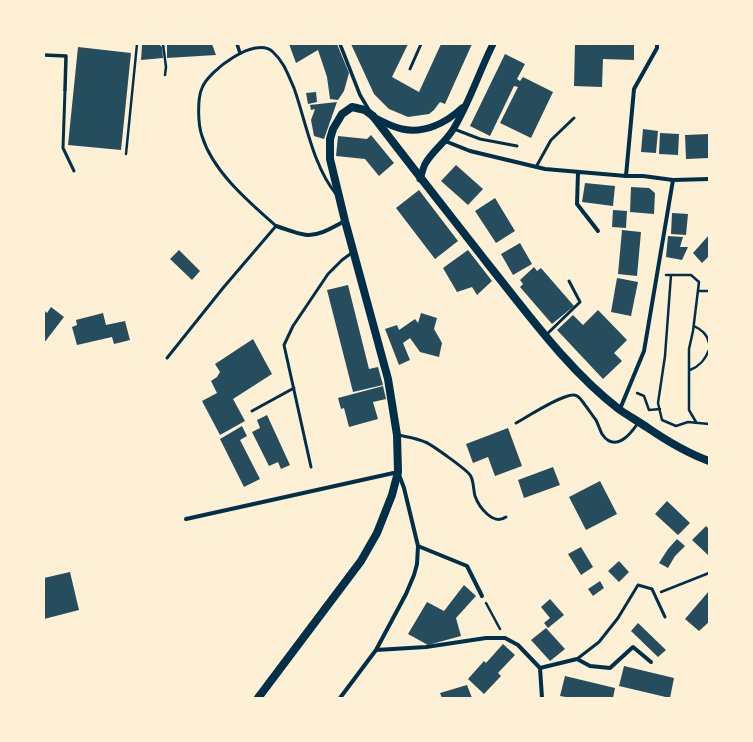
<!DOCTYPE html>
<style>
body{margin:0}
#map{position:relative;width:753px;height:742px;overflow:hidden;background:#fdf0d5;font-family:"Crimson Pro",serif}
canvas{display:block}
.frame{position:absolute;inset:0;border:45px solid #fdf0d5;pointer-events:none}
</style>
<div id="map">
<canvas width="753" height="742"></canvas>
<div class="frame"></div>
</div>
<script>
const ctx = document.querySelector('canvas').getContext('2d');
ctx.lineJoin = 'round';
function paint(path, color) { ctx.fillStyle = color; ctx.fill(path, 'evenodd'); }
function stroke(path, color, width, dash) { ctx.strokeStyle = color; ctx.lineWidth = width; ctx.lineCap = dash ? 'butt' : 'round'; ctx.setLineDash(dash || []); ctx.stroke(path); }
const building = new Path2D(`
 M147,44H159L162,47L163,58L141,60L142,45Z
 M167,44H212L216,55L167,58Z
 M289,44H337L349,73L344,91L338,100L330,99L327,77L318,50L296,63Z
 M351,44H408L392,77L419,92L441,44H472L445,104L440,102L434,110L429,114L408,117L389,109L374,94Z
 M575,44H634V60L603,59L602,87L574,86Z
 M78,47L131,53L121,150L68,145Z
 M505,54L525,64L517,79L520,81L523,77L553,92L531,138L500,123L518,87L514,86L490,136L470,126Z
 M316,92L317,102L308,104L306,93Z
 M337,102L324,139L314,136L311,120L315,109L311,110L310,105Z
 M643,129L658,131L656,153L641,152Z
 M660,133L679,134L678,155L659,154Z
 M709,134V158L686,159L685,135Z
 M371,135L394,163L379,176L365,159L336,156L338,136L367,139Z
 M456,165L483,189L468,205L441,181Z
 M585,183L615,186L613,206L582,202Z
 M631,187L649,188L655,193L654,214L630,212Z
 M419,190L458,241L435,259L396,208Z
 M495,198L515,231L496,243L475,211Z
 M613,210L627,211L626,228L612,227Z
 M672,213L688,214L686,235L671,234Z
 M622,230L641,232L637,276L618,274Z
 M709,235V256L702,263L693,253Z
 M668,236L683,237L680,247H688L682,260L666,257Z
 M520,243L532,264L513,275L501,254Z
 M179,250L200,271L192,280L170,259Z
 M468,250L492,281L477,295L472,287L457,292L443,268Z
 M534,267L537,271L541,268L574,306L552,324L520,287L523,284L520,280Z
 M617,278L638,282L631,316L611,312Z
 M348,285L369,369L378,367L383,385L353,392L327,290Z
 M51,307L64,317L44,343V310L47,313Z
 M598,310L627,340L614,353L622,361L603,379L557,330L573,315L583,325Z
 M103,313L106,325L125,321L130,340L114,344L112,337L77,345L72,327L77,325L76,320Z
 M421,313L437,318L434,329L442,343L439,357L420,352L410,338L403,343L410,360L399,365L385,329L397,325L399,330L415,319L418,323Z
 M253,339L272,374L233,399L245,421L220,435L202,401L217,393L211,381L217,377L220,372L215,364Z
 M383,386L386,399L373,402L378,419L349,427L344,408L341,409L338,398Z
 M267,415L290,465L281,469L278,462L269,466L252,432L260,428L257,420Z
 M242,426L247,436L240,440L260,479L244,487L220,439Z
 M508,428L522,466L495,476L488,457L473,463L466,444Z
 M553,467L560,485L524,498L518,480Z
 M600,481L617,514L586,530L569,497Z
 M667,501L690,523L678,535L655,514Z
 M706,526L709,529V554L708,555L692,540Z
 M677,539L685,546L675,556L668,568L659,563L668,549Z
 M581,547L593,567L581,575L568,554Z
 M619,561L629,572L619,582L608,571Z
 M70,572L79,610L44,619V578Z
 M600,581L604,588L593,596L588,589Z
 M464,585L476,596L456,618L461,636L428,645L408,634L427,602L444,611Z
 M709,591V622L699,631L685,619Z
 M550,599L564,615L548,628L544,623L550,618L541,607Z
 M638,623L666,650L658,657L631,631Z
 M546,628L565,649L550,661L531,640Z
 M503,644L515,655L498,673L501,676L484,694L468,679L484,661L486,663Z
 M624,666L674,678L670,698L619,686Z
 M565,676L615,688L613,698H571L560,696Z
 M467,685L472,698H442L440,693Z`);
const path = new Path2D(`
 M163,44L166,67L165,75
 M126,154L137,44
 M666,275H691L699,282L693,331L689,349V410L696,422
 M671,275L665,356L658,403L662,420L676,426L688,422L709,424
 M699,291H709
 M694,326C702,330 707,334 709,343
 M690,370C700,366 705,360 709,350
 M637,393L644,396L649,410L660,409
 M661,592L709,573
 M486,603L500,629`);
const service = new Path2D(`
 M410,69L421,44
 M65,90L63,148L74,171
 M454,129L480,139L517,146
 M536,167L551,140L574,118
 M546,335L580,302L569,281
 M167,358L223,288L276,226C249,202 213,172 202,136C198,125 197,99 202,88C208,71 256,35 273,52C284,62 288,75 294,88C306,122 313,166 336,194
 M252,411L294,388
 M516,423C527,417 562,394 574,395C579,395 582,401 585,405C589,410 592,415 596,420C598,424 600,430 602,434C615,453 630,435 638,423
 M398,435C407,437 417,438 425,442C431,444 467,470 470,475C474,480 473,489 475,496C479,507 493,526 506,517
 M311,467L284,345L293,326L328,274L342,260L353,252
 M577,659L599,642L618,618L638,585L652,589L665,617`);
const pedestrian = new Path2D(`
 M237,44L240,53
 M340,44L360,95L369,110
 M44,55L66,56L65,90`);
const minor = new Path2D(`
 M445,141L470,151L545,169L626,176H643L673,180L709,179
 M578,172L577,204L598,231
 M626,176L634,89L657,48V44
 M276,226C286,229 296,234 307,235C320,236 333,227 345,221
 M620,409L644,351L673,180
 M186,519L398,472L404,488L418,546L417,564L414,575L406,594L376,650L340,698
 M418,546L467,566L482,596
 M376,650L426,647L486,638H505L518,645L540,668L542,698
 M540,668L577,659L590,666L610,668L633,647L651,662`);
const tertiary = new Path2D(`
 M373,117C382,121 392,127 402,129C424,134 446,123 462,108
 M420,179C422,174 423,168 425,164C433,150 446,142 454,128C470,101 479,72 493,44`);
const secondary = new Path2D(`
 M258,698L361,561L377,533L392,495L398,472L397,435L388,379L345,221L330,159V139L333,129L342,114L352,107L365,110L373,116C411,166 450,215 488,264C528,314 569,371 620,410C629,416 639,422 648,428C667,441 687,453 709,461`);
paint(building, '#264d5e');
stroke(path, '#003049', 2.5);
stroke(service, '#003049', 3);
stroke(pedestrian, '#003049', 3.5);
stroke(minor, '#003049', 4);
stroke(tertiary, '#003049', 7);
stroke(secondary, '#003049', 8);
</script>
